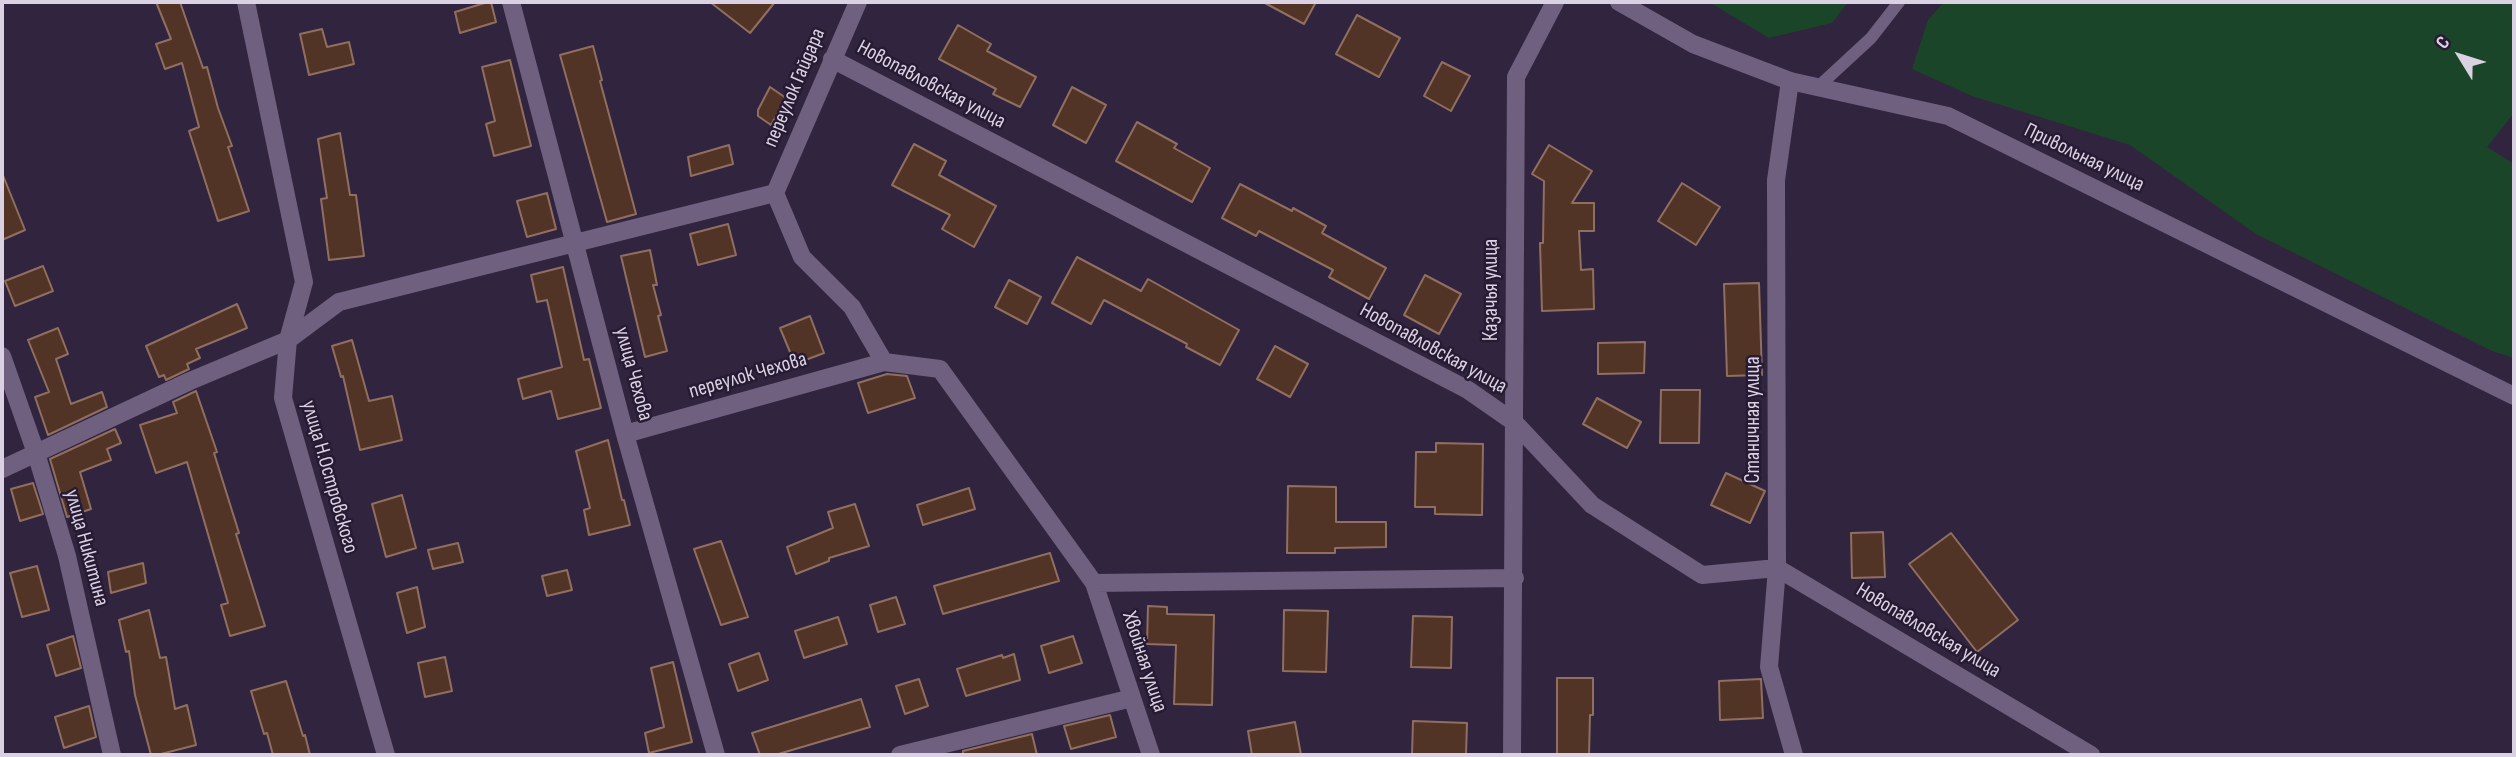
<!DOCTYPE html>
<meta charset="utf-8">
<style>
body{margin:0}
#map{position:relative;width:2516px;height:757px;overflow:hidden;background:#31243e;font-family:"Sofia Sans Condensed",sans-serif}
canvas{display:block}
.frame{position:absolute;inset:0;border:4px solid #dad2e3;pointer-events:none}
.north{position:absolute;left:2425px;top:21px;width:70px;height:70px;-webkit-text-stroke:5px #271b34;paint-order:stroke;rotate:308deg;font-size:19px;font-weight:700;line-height:28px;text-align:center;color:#dad2e3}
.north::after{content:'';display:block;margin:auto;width:24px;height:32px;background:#dad2e3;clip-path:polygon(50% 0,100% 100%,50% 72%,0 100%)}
</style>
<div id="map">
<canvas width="2516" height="757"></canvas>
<div class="frame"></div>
<div class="north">С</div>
</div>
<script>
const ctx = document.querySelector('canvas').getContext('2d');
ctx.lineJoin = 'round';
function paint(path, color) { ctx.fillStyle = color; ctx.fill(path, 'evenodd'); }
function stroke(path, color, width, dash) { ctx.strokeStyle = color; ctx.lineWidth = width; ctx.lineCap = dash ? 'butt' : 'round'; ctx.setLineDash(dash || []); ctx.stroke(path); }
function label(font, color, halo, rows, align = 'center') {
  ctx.font = font + ' "Sofia Sans Condensed",sans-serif'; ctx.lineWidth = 5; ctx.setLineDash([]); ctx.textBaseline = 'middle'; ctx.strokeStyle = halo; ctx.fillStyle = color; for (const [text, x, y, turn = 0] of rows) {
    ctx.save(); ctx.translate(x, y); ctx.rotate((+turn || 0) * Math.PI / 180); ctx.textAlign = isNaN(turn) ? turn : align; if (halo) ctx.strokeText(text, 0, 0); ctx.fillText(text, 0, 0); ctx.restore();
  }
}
const green = new Path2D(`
 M1709,2H1848L1832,23L1769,38Z
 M1944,2H2514V113L2487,147L2514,164V358L2492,351L2256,234L2130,145L1972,96L1912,69L1928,20Z`);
const building = new Path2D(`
 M156,2H180L203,68L207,67L218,108L232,146L228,147L249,211L218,221L189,131L199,127L182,63L165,69L156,44L171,39Z
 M488,2H491L496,22L460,33L455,12Z
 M710,2H775L750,33Z
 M1263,2H1316L1304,24Z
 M1357,15L1400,38L1379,77L1336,54Z
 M958,25L991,44L987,51L1036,77L1020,107L993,94L996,89L939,59Z
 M322,29L327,47L349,42L354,64L309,75L300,34Z
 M593,46L602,80L600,81L636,214L607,222L560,55Z
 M510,60L531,146L494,156L486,124L495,121L482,67Z
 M1442,62L1470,76L1451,111L1424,96Z
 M770,87L786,98L771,125L758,116V110Z
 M1072,87L1106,105L1086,143L1053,125Z
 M1137,122L1177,144L1174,148L1210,168L1192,202L1116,161Z
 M340,133L350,195H356L364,256L329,260L321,199L327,198L318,139Z
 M914,144L946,161L939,175L996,206L974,247L942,229L950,215L892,185Z
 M729,145L733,164L691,176L688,157Z
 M1549,145L1592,171L1572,203H1594V231H1579L1581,270L1593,269L1594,309L1542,311L1540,243H1543L1544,181L1532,174Z
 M2,173L25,230L2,240Z
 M1682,183L1720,207L1696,245L1658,221Z
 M1240,184L1292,211L1293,208L1326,226L1322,233L1386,268L1369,299L1329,277L1333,270L1259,231L1256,236L1222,218Z
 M547,193L556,229L527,237L517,201Z
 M728,224L736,255L698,265L690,234Z
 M650,250L657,285H653L661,315L658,316L667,351L645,357L621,256Z
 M1077,257L1141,291L1148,279L1239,330L1220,365L1186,347L1187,344L1104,300L1091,324L1052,303Z
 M43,266L53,291L15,306L5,281Z
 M563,267L584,360L589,359L601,408L558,419L551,391L523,399L518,379L562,367L547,300L537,302L531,275Z
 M1425,275L1461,294L1439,334L1404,315Z
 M1009,280L1041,297L1027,324L995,307Z
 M1759,283L1762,375L1727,376L1724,284Z
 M237,304L247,328L196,349L200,358L187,364L189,369L166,380L164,375L159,377L146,346Z
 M810,316L824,353L795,364L780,328Z
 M58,328L68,354L56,359L71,404L102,392L107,407L48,435L35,397L49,392L28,340Z
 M352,340L369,401L392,396L402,440L360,450L343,376L341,377L332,346Z
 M1645,342L1644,373L1598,374V343Z
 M1275,346L1308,364L1290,397L1257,379Z
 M887,374L907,376L915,398L868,413L858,383Z
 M1661,390H1700L1699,443H1660Z
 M196,391L217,452L214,453L239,533L236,534L265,626L230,636L221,605L228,603L187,462L156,473L140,425L177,413L173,402Z
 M1597,398L1641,422L1627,448L1583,424Z
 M115,429L121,443L107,449L111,460L80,472L91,509L67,517L50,459Z
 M608,440L622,500H624L630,525L589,535L584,510L590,508L576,451Z
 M1436,443L1483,444L1482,515L1435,514V507H1415L1416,452H1436Z
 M1726,473L1765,491L1750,523L1711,505Z
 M33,483L43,514L20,521L11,489Z
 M1288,486L1336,487V522H1386V547L1335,548V553H1287Z
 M969,488L975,509L923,525L917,505Z
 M402,495L416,548L386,557L372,504Z
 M855,504L869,546L829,558V561L796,574L787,547L833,528L828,512Z
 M1883,532L1885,577L1852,578L1851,533Z
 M1951,533L2018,620L1977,652L1909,564Z
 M721,541L748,617L721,625L694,549Z
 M458,543L463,562L433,569L428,550Z
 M1050,553L1059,581L943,614L934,586Z
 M143,563L146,583L111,593L108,572Z
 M37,566L49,610L22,617L10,573Z
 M567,570L572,590L547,596L542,576Z
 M417,587L425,627L407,633L397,593Z
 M896,597L905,624L878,632L870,605Z
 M1148,606L1167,607V614L1214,615L1212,705L1174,704L1176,645L1147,644Z
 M149,610L160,658L166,657L175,709L187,705L196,745L157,755H151L135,695L129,651L126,652L119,620Z
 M1284,610L1328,611L1326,672L1283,671Z
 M1413,616L1452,617L1451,668L1411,667Z
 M838,617L847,644L804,658L795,631Z
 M73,636L81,668L56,676L47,645Z
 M1073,636L1082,663L1049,673L1041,646Z
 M759,653L768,680L738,691L729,664Z
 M1014,654L1020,680L966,696L957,669L1002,655L1003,658Z
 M445,657L452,691L425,697L418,663Z
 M673,662L692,742L649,753L645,733L664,727L651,668Z
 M1557,678H1593V715H1590L1589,755H1557Z
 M919,679L928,706L905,714L896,686Z
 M1761,679L1763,718L1720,720L1719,681Z
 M286,681L303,736L305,735L310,755H273L267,733L264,734L251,691Z
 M861,699L870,727L775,755H760L752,733Z
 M89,706L96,737L64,748L55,717Z
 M1110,715L1116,737L1071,749L1064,726Z
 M1413,721L1467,723L1466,755H1412Z
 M1295,722L1301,755H1252L1248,731Z
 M1032,734L1037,755H963V751Z`);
const service = new Path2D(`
 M1818,87L1871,38L1899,2`);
const minor = new Path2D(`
 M246,2L304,282L288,340L283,398L386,755
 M511,2L625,434L716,755
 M832,59L1468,390L1514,422L1592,505L1702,575L1777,568L2091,755
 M1790,81L1776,180L1777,568L1769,667L1794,755
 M775,193L802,257L852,307L884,362L940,369L1094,583L1151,755
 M775,193L858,2
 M2,356L36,453L67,556L112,755
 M625,434L884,362
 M2,469L190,381L288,340L339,302L775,193
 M1094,583L1515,578
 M900,755L1132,698
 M1512,755L1516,77L1555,2`);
const tertiary = new Path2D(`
 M1619,2L1693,44L1790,81L1948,116L2514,396`);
const streetNames = [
 ["Новопавловская улица",931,85,28],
 ["переулок Гайдара",795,88,-67],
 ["Привольная улица",2084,158,26],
 ["Казачья улица",1492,290,-90],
 ["Новопавловская улица",1433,349,29],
 ["улица Чехова",633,374,75],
 ["переулок Чехова",748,376,-16],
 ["Станичная улица",1754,420,-90],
 ["улица Н.Островского",329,477,74],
 ["улица Никитина",86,548,75],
 ["Новопавловская улица",1928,631,31],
 ["Хвойная улица",1144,662,72]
];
paint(green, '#1b4528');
paint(building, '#523427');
stroke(building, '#906f60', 2);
stroke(service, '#6e607e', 12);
stroke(minor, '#6e607e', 18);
stroke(tertiary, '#6e607e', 18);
label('21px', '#dad2e3', '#271b34', streetNames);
</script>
